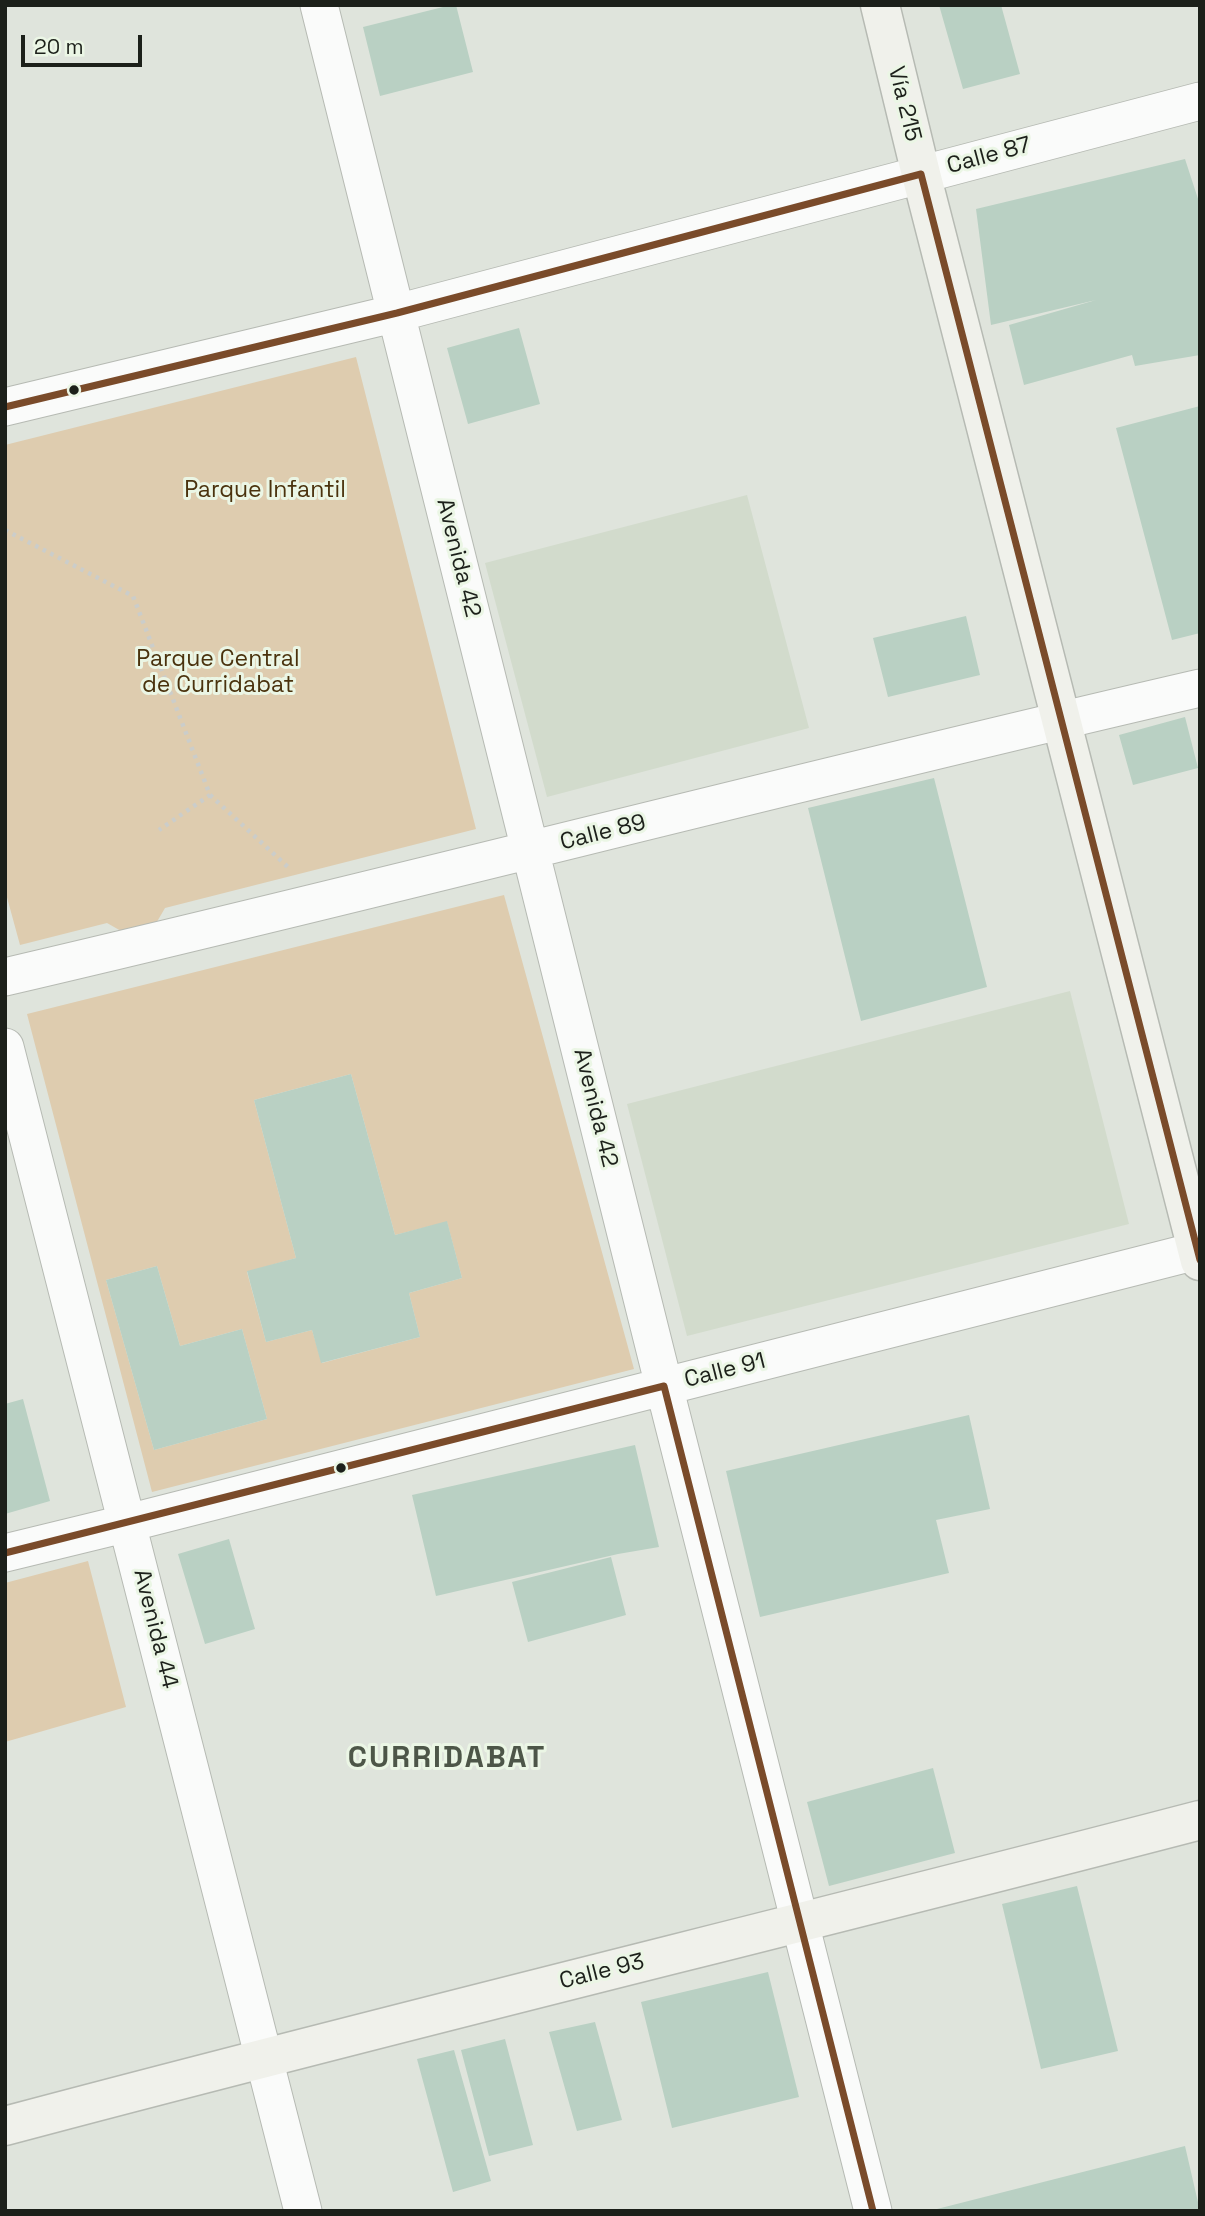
<!DOCTYPE html>
<meta charset="utf-8">
<style>
body{margin:0}
#map{position:relative;width:1205px;height:2216px;overflow:hidden;background:#dfe4dc;font-family:"Space Grotesk",sans-serif}
canvas{display:block}
.frame{position:absolute;inset:0;border:7px solid #1c201a;pointer-events:none}
.scale{position:absolute;left:21px;top:35px;width:121px;height:32px;box-sizing:border-box;border:4px solid #1c201a;border-top:0;padding-left:9px;font-size:21px;line-height:24px;white-space:nowrap;color:#1c201a;-webkit-text-stroke:5px #ebf6e5;paint-order:stroke}
</style>
<div id="map">
<canvas width="1205" height="2216"></canvas>
<div class="frame"></div>
<div class="scale">20 m</div>
</div>
<script>
const ctx = document.querySelector('canvas').getContext('2d');
ctx.lineJoin = 'round';
function paint(path, color) { ctx.fillStyle = color; ctx.fill(path, 'evenodd'); }
function stroke(path, color, width, dash) { ctx.strokeStyle = color; ctx.lineWidth = width; ctx.lineCap = dash ? 'butt' : 'round'; ctx.setLineDash(dash || []); ctx.stroke(path); }
function label(font, color, halo, rows, align = 'center') {
  ctx.font = font + ' "Space Grotesk",sans-serif'; ctx.lineWidth = 6; ctx.setLineDash([]); ctx.textBaseline = 'middle'; ctx.strokeStyle = halo; ctx.fillStyle = color; for (const [text, x, y, turn = 0] of rows) {
    ctx.save(); ctx.translate(x, y); ctx.rotate((+turn || 0) * Math.PI / 180); ctx.textAlign = isNaN(turn) ? turn : align; if (halo) ctx.strokeText(text, 0, 0); ctx.fillText(text, 0, 0); ctx.restore();
  }
}
const built = new Path2D(`
 M747,495L809,728L547,797L485,563Z
 M1070,991L1129,1224L687,1336L627,1104Z`);
const green = new Path2D(`
 M356,357L476,829L165,908L144,944L107,923L20,945L5,890V445Z
 M504,895L634,1369L152,1492L27,1014ZM351,1074L395,1235L447,1222L462,1278L409,1293L420,1337L322,1363L312,1330L266,1342L247,1272L296,1258L254,1100ZM157,1266L180,1346L242,1329L267,1419L154,1450L106,1280Z
 M88,1561L126,1707L5,1742V1583Z`);
const building = new Path2D(`
 M451,5H456L473,72L380,96L363,27Z
 M939,5H1001L1020,74L963,89Z
 M1185,159L1200,205V355L1135,366L1132,355L1024,385L1009,325L1096,300L991,325L976,209Z
 M519,328L540,404L468,424L447,348Z
 M1200,406V633L1172,640L1116,428Z
 M966,616L980,675L888,697L873,638Z
 M1185,717L1198,768L1133,785L1119,735Z
 M934,778L987,987L861,1021L808,808Z
 M351,1074L395,1235L447,1221L462,1278L409,1293L420,1337L321,1363L312,1330L266,1342L247,1271L296,1258L254,1100Z
 M157,1266L180,1346L242,1329L267,1419L154,1450L106,1280Z
 M23,1399L50,1501L5,1514V1404Z
 M969,1415L990,1509L936,1520L949,1573L760,1617L726,1471Z
 M635,1445L659,1547L618,1554L436,1596L412,1495Z
 M229,1539L255,1629L205,1644L178,1554Z
 M611,1557L626,1615L528,1642L512,1582Z
 M933,1768L955,1853L829,1886L807,1802Z
 M1077,1886L1118,2051L1041,2069L1002,1904Z
 M768,1972L799,2097L672,2128L641,2002Z
 M595,2022L622,2120L577,2131L549,2032Z
 M505,2039L533,2145L489,2156L461,2050Z
 M454,2050L491,2181L453,2192L417,2059Z
 M1185,2146L1200,2211H934L933,2210Z`);
const path = new Path2D(`
 M5,530L133,596L210,795L159,830
 M210,795L289,868`);
const street = new Path2D(`
 M319,5L664,1386L873,2211
 M5,407L397,313L1200,101
 M5,977C404,884 801,780 1200,688
 M5,1047L303,2211
 M5,1553L128,1523L1200,1250`);
const secondary = new Path2D(`
 M880,5L921,174L1200,1261
 M5,2126C402,2020 802,1924 1200,1820`);
const bus1 = new Path2D(`
 M5,407L397,313L921,174L1200,1260
 M5,1553L664,1386L873,2211`);
const markers = [
 [74,390,6,"#1c201a"],
 [341,1468,6,"#1c201a"]
];
const streetNames = [
 ["Vía 215",904,104,76],
 ["Calle 87",989,156,-15],
 ["Avenida 42",458,558,76],
 ["Calle 89",603,833,-14],
 ["Avenida 42",595,1108,76],
 ["Calle 91",725,1371,-14],
 ["Avenida 44",155,1629,76],
 ["Calle 93",602,1972,-14]
];
const parkNames = [
 ["Parque Infantil",265,491],
 ["Parque Central",218,660],
 ["de Curridabat",218,686]
];
const districtNames = [
 ["CURRIDABAT",447,1759]
];
paint(built, '#d2dbcc');
paint(green, '#deccaf');
paint(building, '#b9d0c3');
stroke(street, '#b6bab3', 39);
stroke(secondary, '#b6bab3', 41);
stroke(path, '#cbcdca', 4.5, [3.5, 5]);
stroke(street, '#fafbfa', 37);
stroke(secondary, '#f0f1eb', 38);
stroke(bus1, '#7a4b2a', 7);
for (const [x, y, r, color] of markers) { const dot = new Path2D(); dot.arc(x, y, r, 0, 2 * Math.PI); ctx.fillStyle = color; ctx.fill(dot); stroke(dot, '#ebf6e5', 2.5); }
label('23px', '#1c201a', '#ebf6e5', streetNames);
label('23px', '#4a320d', '#ebf6e5', parkNames);
ctx.letterSpacing = '2px';
label('bold 30px', '#4d5648', '#ebf6e5', districtNames);
ctx.letterSpacing = '0px';
</script>
